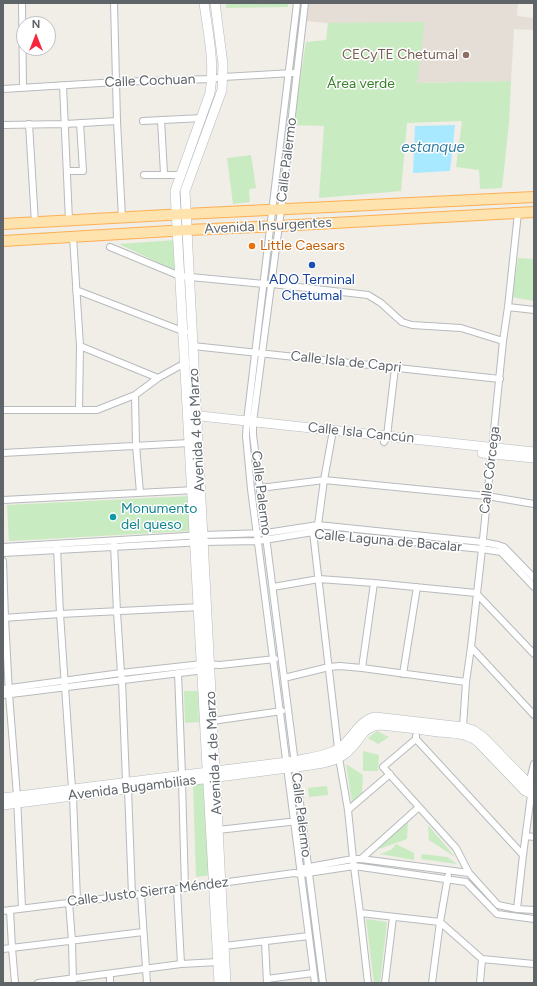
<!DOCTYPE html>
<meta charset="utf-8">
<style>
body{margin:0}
#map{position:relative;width:537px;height:986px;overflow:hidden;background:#f1ede7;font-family:Figtree,sans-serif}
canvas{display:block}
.frame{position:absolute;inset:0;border:4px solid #5e6468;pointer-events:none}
.north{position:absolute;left:16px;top:16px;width:40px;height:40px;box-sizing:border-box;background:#fff;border:1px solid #bfc1c3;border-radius:50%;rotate:0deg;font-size:11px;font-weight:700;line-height:16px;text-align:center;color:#5e6468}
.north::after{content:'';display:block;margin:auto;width:14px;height:18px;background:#f9253a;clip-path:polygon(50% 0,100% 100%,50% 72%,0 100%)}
</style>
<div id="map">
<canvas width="537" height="986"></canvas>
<div class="frame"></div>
<div class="north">N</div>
</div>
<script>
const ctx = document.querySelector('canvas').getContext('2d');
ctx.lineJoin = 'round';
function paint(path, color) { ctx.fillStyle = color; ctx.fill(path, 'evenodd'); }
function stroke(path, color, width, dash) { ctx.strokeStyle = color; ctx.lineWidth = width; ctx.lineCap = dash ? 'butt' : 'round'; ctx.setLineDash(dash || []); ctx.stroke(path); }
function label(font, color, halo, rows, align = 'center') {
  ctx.font = font + ' Figtree,sans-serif'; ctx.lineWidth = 3; ctx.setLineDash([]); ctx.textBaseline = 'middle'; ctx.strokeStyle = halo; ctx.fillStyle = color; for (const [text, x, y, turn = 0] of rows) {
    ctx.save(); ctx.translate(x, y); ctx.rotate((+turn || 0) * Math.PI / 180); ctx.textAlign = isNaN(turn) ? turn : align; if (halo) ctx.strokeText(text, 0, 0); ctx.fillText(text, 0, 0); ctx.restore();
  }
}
const education = new Path2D(`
 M307,3H518L517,16L534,18V30L514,29L511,81L417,83L328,23L304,21Z`);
const green = new Path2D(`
 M226,3H288V7L226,8Z
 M425,22L417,83L511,81L509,123L502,188L480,189L479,170L456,167L462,121L407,123L401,191L319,198L324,126L293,125L306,42L326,40L328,23Z
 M251,155L256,188L249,189L250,202L233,204L227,158Z
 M175,240L176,271L119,244Z
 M518,258L534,259V301L512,297Z
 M190,496V531L9,541L7,505Z
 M184,691H198L199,722L185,723Z
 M377,731L389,737L378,744L368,738Z
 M363,751L379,755L378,771H363Z
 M346,764L363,775L362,793L352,803Z
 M206,782L211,875L196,877L193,784Z
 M327,786L328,795L309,797L308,788Z
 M408,822L407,839L379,849L378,848Z
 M428,825L455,857L429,840Z
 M396,844L414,853V860L380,854L391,850Z
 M422,854L447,857L457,864L421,859Z
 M366,919L387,922L380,983H374Z`);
const water = new Path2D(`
 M455,125L450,171L413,173L415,126Z`);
const street = new Path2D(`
 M22,3L23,87
 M114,3L117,121L122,218
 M297,3L247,421L246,436L251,489L315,983
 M305,3L281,210L253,422V435L323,983
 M63,85L69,221
 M3,89L117,82L212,79L223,77L293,73
 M161,120L164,174
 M143,121L202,118
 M29,124L35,223
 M3,125L65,124L117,121
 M67,171H83L80,123
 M144,175H181
 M73,237L80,346L79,410
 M110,247L180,276L264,284H272L368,295L381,303L402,322L412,325L461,328L503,341
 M76,290L185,332
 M508,307L534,310
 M80,346L158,378
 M193,346L500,379
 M135,395L136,445L140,493
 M3,410H97L135,395L158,378L185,363H187
 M332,436L324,480L318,525L313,532L338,748
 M384,442L387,436L395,368
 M3,453L189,443
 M260,488L324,480L487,496L534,504
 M3,500L195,490
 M114,544L117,612L121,673L122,680L126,782
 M3,547L203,535L266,533L318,525L482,542L498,545L504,547L534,578
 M57,547L60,614L72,789
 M3,553L203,542L258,541L313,532L482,549L501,552L534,587
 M3,561L5,618L9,694L17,796L22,908
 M273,587L319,579L374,583L476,593L534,654
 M3,618L60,614L201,607
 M471,647L534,715
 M362,668L374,583
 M178,673L182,775
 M403,674L417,587
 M284,678L329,667L340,666L362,668L466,682
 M3,689L121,673L202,664L220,665L275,659
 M3,695L204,670
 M212,721L282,711
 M463,727L466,682L471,647L482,549L503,341L508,307L518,213
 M416,736V739L523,855
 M416,739L383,767L456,848L469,873
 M339,758L348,810L353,859L360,913L368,983
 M182,782L185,888
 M529,784L534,764
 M128,789L132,895
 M73,796L77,901
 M348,810L390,774
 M218,830L298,821
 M526,836L534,837
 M361,859L419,807
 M304,868L353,859H361L469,873L498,905L517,909L534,910
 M177,889L181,964
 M141,894L147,983
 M69,902L72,941L73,983
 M517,909L523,855L531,795
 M10,910L12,948L15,983
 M3,911L141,894L294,873L301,874L354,866L466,882L497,914L534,919
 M360,913L440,922L482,959L534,964
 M265,941L267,983
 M224,946L309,936
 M3,949L143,932
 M110,974V983
 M267,979L313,973
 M38,983L181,964L218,962
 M385,983L393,917
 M432,983L440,922L448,876
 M480,983L482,959`);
const secondary = new Path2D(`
 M204,3C208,33 215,63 210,93L175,191L219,983
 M215,3L223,64L222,90L185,191L226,983
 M191,415L534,452
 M482,453L534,458
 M3,798L295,761C310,757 330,756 342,746C353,737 360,720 375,717L463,727L473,730L483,737L529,784L534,787
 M3,805L295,767C311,765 332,764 345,754C353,748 359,738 366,730C371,727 375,725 381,725C400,727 419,729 438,732C450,733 466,733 477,741L525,791L534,795`);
const primary = new Path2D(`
 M3,224L185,214L534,197
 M3,241L187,230L279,226L534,212`);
const markers = [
 [466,55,4,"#8d6e63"],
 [252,246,4,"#e8710a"],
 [312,265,4,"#1a4fb4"],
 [113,517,4,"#0f9aa8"]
];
const educationNames = [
 ["CECyTE Chetumal",458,55]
];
const streetNames = [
 ["Calle Cochuan",150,81,-2],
 ["Calle Palermo",287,160,-83],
 ["Avenida Insurgentes",268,226,-3],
 ["Calle Isla de Capri",346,362,6],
 ["Avenida 4 de Marzo",197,430,-93],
 ["Calle Isla Cancún",361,433,6],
 ["Calle Córcega",490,470,-83],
 ["Calle Palermo",261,493,83],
 ["Calle Laguna de Bacalar",388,541,5],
 ["Avenida 4 de Marzo",214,753,-93],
 ["Avenida Bugambilias",132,788,-7],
 ["Calle Palermo",301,815,83],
 ["Calle Justo Sierra Méndez",148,892,-7]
];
const parkNames = [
 ["Área verde",361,84]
];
const foodNames = [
 ["Little Caesars",260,246]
];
const transitNames = [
 ["ADO Terminal",312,280],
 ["Chetumal",312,296]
];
const cultureNames = [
 ["Monumento",121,509],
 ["del queso",121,525]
];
const waterNames = [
 ["estanque",433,148]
];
paint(education, '#e4ded7');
paint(green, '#c9ebc1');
paint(water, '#a9e9ff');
stroke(street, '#b7bbbe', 8);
stroke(secondary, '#b5bbbf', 10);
stroke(primary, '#feaf52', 12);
stroke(street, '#fff', 6);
stroke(secondary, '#fff', 9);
stroke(primary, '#ffe3ae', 10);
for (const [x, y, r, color] of markers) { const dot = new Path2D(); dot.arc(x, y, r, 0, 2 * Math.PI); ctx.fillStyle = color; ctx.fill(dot); stroke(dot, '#fff', 1.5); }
label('14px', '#785e54', '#fff', educationNames, 'right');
label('14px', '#5e6468', '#fff', streetNames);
label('14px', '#37812b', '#fff', parkNames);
label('14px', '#c56008', '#fff', foodNames, 'left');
label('14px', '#164399', '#fff', transitNames);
label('14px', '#0d838f', '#fff', cultureNames, 'left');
label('italic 15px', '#347ca0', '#fff', waterNames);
</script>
